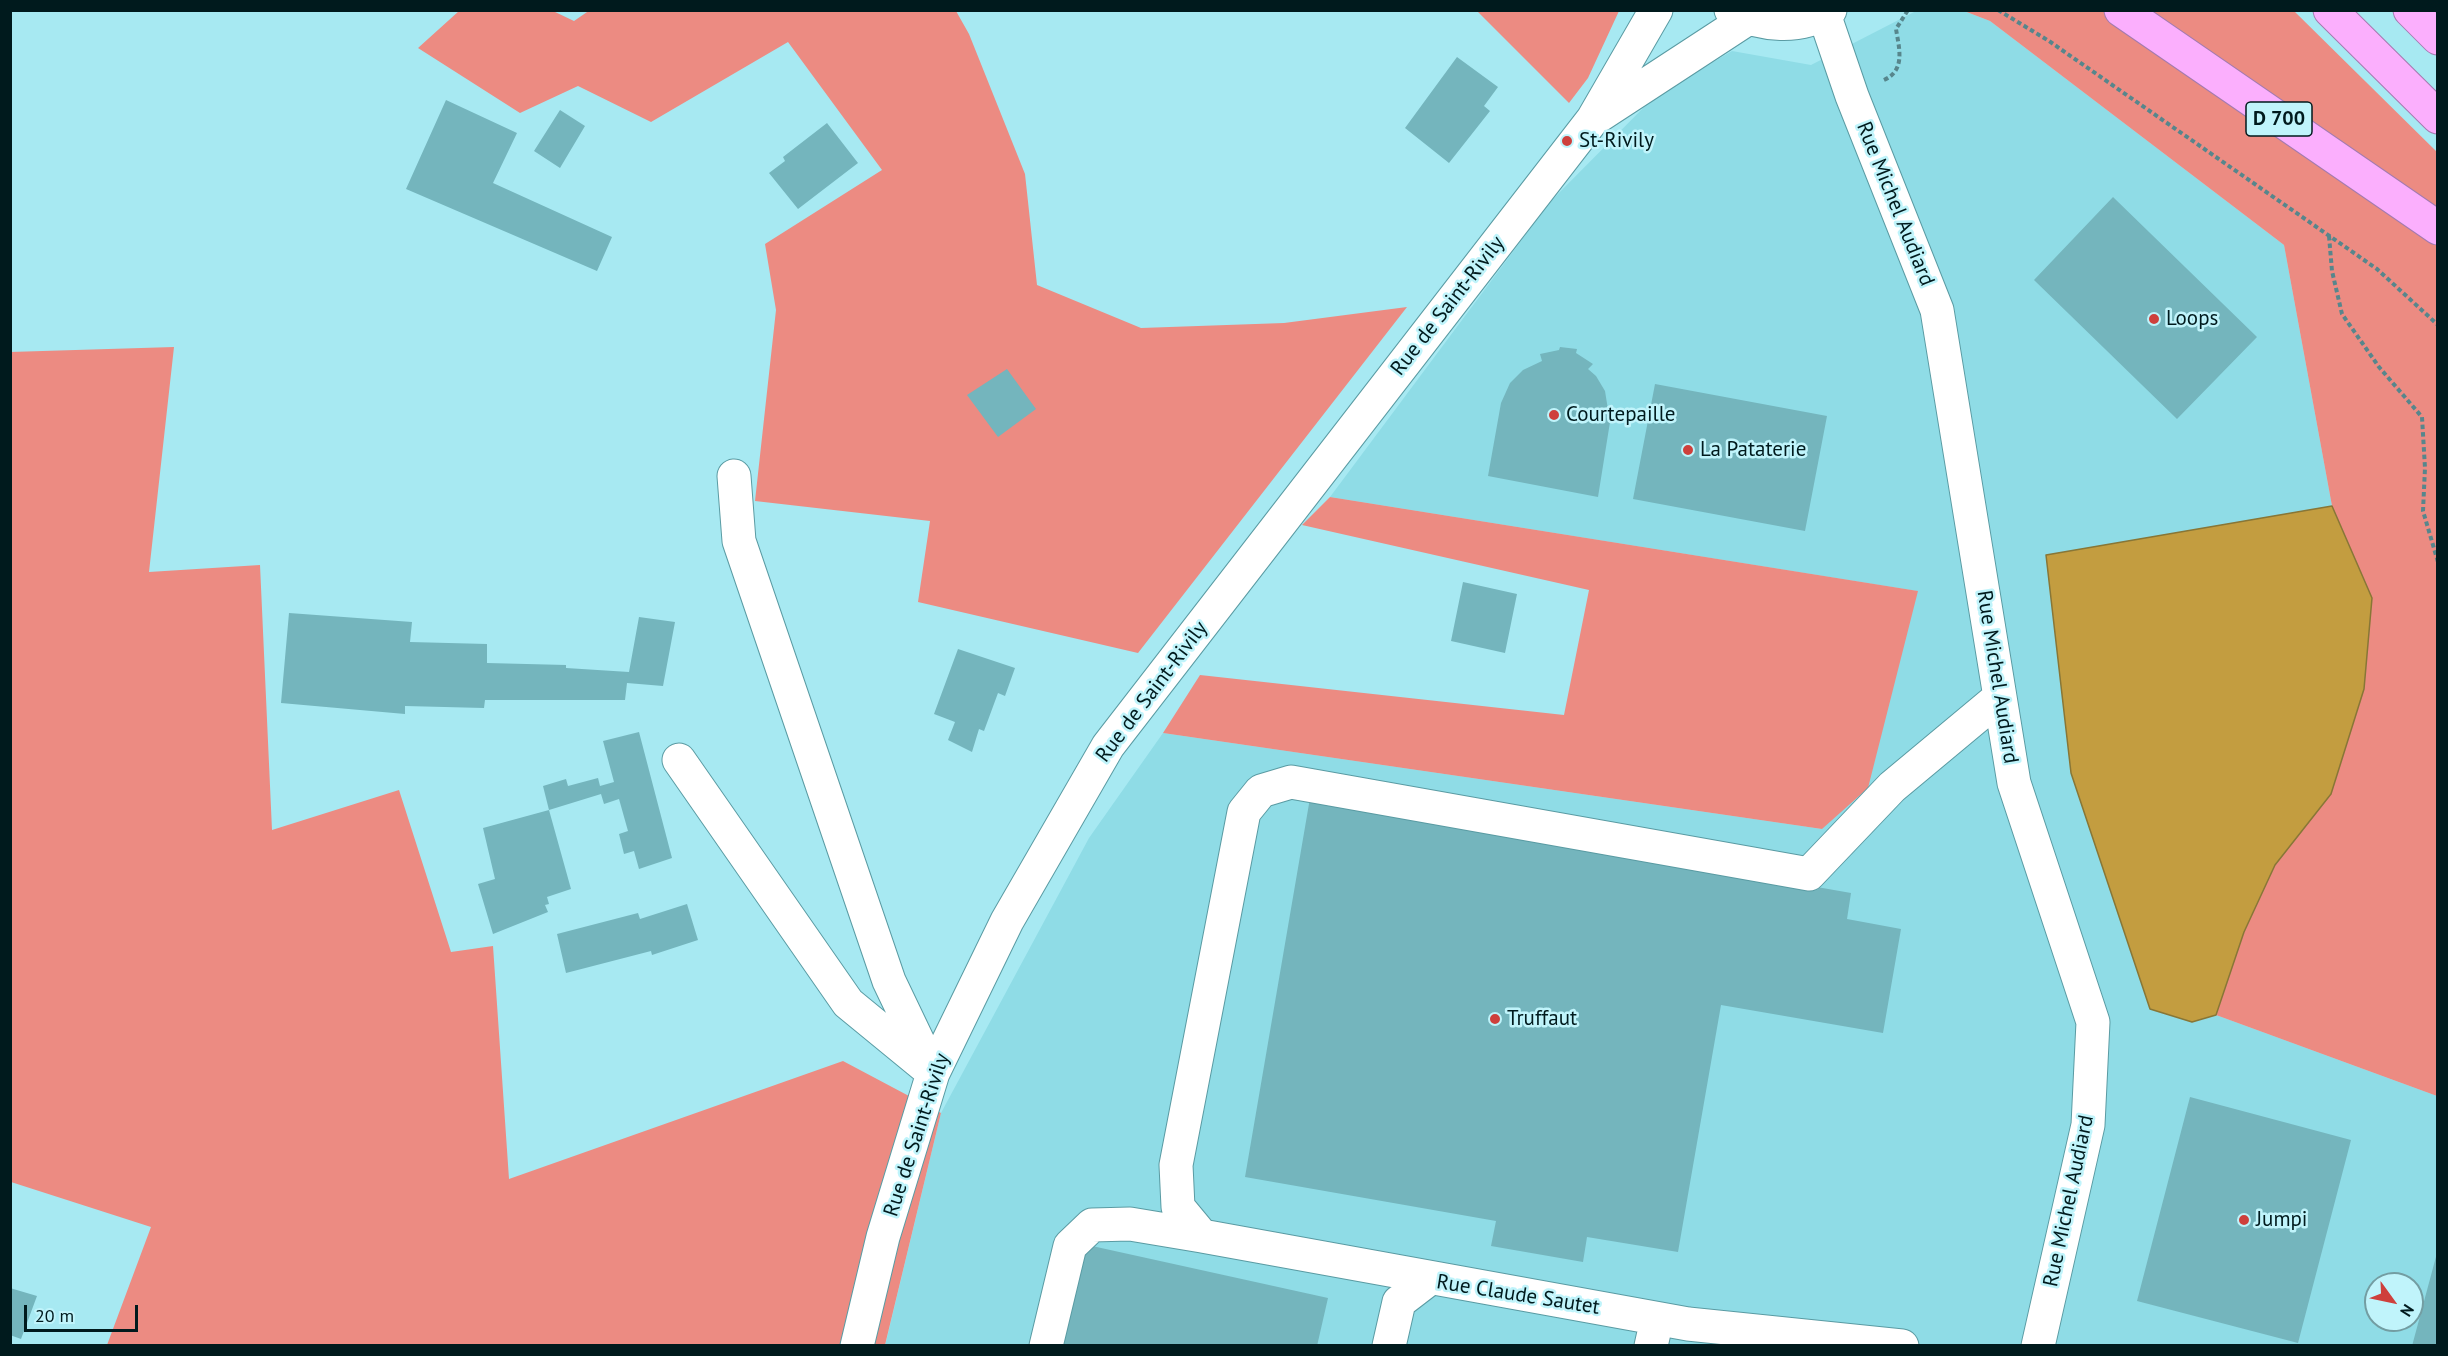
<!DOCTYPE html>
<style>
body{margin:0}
#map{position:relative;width:2448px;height:1356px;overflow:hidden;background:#a7e9f2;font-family:"PT Sans",sans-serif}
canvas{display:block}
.frame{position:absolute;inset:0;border:12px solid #001a1d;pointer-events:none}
.north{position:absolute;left:2364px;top:1272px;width:60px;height:60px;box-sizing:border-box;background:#c0f4fb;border:2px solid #739da2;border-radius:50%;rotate:123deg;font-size:16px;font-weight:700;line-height:24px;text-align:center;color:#001a1d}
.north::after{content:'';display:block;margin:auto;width:21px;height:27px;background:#ce403c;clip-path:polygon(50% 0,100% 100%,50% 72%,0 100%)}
.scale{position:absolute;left:24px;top:1305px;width:114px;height:27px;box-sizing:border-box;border:3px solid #001a1d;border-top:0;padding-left:8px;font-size:18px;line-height:21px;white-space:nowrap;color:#001a1d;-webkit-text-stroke:4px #c0f4fb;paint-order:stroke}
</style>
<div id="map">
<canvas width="2448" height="1356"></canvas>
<div class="frame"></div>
<div class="north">N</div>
<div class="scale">20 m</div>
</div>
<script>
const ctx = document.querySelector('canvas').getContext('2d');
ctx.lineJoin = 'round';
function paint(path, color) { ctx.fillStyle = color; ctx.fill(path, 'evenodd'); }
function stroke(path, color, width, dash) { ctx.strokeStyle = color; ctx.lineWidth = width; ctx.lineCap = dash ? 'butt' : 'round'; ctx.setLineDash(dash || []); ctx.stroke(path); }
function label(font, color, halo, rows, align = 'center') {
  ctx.font = font + ' "PT Sans",sans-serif'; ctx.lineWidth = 5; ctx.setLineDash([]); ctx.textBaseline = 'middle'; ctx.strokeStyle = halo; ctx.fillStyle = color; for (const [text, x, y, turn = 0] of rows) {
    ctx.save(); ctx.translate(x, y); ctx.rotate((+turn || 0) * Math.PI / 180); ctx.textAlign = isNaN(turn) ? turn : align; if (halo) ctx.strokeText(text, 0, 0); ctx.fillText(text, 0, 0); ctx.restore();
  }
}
const built = new Path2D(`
 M1916,11H1964L1990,21L2284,245L2332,506L2046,555L2071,773L2150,1009L2192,1022L2216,1015L2437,1096V1345L885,1346L941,1113L1089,838L1163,733L1822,829L1917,591L1330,497L1550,202L1655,96L1732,51L1811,65ZM2376,1284H2412V1320H2376Z`);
const green = new Path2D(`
 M590,10L956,11L969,34L1025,174L1037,285L1141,328L1284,323L1407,307L1138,653L918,602L930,521L755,501L776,310L765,244L882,170L788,42L651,122L578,86L520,113L418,48L459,11H553L574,21Z
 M1477,11H1619L1588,78L1569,103Z
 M1964,11H2294L2437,152V1096L2216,1015L2244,932L2275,865L2331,794L2364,689L2372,598L2332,506L2284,245L1990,21Z
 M174,347L149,572L260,565L272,830L399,790L451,952L493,946L509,1179L843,1061L941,1113L885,1345H107L151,1227L11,1182L10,352Z
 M1330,497L1918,591L1868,788L1822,829L1163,733L1200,675L1564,715L1589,590L1302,525Z`);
const water = new Path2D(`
 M2332,506L2372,598L2364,689L2331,794L2275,865L2244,932L2216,1015L2192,1022L2150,1009L2071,773L2046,555Z`);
const building = new Path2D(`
 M1457,57L1498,87L1484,106L1490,111L1449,163L1405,128Z
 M446,100L517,133L493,183L612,237L597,271L406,189Z
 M560,110L585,126L560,168L534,151Z
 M827,123L858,163L798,209L769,173L785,161L783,157Z
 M2113,197L2257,337L2177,419L2034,280Z
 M1560,347L1577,349L1576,353L1593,364L1588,369L1596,376L1605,391L1610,422L1598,497L1488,476L1501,403L1510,383L1523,370L1542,361L1540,354L1559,350Z
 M1007,369L1036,409L998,437L967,395Z
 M1655,384L1827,416L1805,531L1633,499Z
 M1463,582L1517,594L1505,653L1451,641Z
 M289,613L412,622L410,642L487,644V663L566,665V668L629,672L639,617L675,622L663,686L627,683L625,700H485L484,708L405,706V714L281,703Z
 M958,649L1015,668L1005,696L998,693L984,731L979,729L972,752L948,740L955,722L934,714Z
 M639,732L672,858L639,869L634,851L624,854L619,834L628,831L619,799L604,804L601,794L549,810L571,889L547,897L549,904L545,905L548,912L493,934L478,884L495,879L483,828L549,810L543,786L566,779L568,786L598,778L600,786L614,782L603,741Z
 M1310,798L1851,893L1847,919L1901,929L1883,1033L1721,1005L1678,1252L1587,1237L1583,1262L1491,1246L1496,1221L1245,1177Z
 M687,904L698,940L652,955L651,951L566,973L557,934L638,913L640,919Z
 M2190,1097L2351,1140L2298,1343L2137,1301Z
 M1083,1244L1328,1298L1317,1346H1060Z
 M2437,1253L2438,1346H2412Z
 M10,1288L37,1296L21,1339L10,1335Z`);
const path = new Path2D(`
 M1998,10L2049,41L2377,269L2438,325
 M1884,80C1906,70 1899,48 1896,29L1908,10
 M2329,236L2332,271L2342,314L2379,367L2422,417L2425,468L2423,511L2438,562`);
const minor = new Path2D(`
 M1731,10C1761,26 1800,30 1830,10
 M1824,14L1852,96L1937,310L2014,783L2093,1022L2088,1125L2038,1346
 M1600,115L1747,19
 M734,476L739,541L889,981L933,1073
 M679,760L848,1003L926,1067
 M857,1346L883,1237L933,1073L1007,921L1108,746L1593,119L1656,10
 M1046,1346L1070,1246L1092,1225L1130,1224L1202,1236
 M1389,1346L1399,1302L1429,1279
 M1651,1346L1657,1319
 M1902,1346L1688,1324L1202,1236L1178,1207L1176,1165L1244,812L1261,791L1291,782L1809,874L1892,787L2000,697`);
const highway = new Path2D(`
 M2121,10L2438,228
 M2330,10L2438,117
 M2410,10L2438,38`);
const markers = [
 [1567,141,6,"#ce403c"],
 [2154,319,6,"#ce403c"],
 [1554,415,6,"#ce403c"],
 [1688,450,6,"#ce403c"],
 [1495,1019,6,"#ce403c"],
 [2244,1220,6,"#ce403c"]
];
const shields = [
 [2279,119,66]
];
const shieldNames = [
 ["D 700",2279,119]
];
const poiNames = [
 ["St-Rivily",1579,141],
 ["Loops",2166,319],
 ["Courtepaille",1566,415],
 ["La Pataterie",1700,450],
 ["Truffaut",1507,1019],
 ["Jumpi",2256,1220]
];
const streetNames = [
 ["Rue Michel Audiard",1895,204,68],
 ["Rue de Saint-Rivily",1448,306,-52],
 ["Rue Michel Audiard",1997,677,81],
 ["Rue de Saint-Rivily",1152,692,-53],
 ["Rue de Saint-Rivily",917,1135,-72],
 ["Rue Michel Audiard",2069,1201,-78],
 ["Rue Claude Sautet",1518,1295,9]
];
paint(built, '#8fdce6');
paint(green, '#ec8b82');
paint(water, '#c39d40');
stroke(water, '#887636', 1.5);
paint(building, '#74b5bd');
stroke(minor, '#5a9ba3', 35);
stroke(highway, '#a37baf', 35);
stroke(path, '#57868c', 4, [4.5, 3]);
stroke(minor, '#fff', 33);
stroke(highway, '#fbaffd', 33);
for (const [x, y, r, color] of markers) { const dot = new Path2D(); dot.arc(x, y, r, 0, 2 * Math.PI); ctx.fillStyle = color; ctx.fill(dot); stroke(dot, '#c0f4fb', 2); }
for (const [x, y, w] of shields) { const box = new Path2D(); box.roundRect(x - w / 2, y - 17, w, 34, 4.5); ctx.fillStyle = '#c0f4fb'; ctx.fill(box); stroke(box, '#001a1d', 1.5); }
label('bold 20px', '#001a1d', null, shieldNames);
label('21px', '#001a1d', '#c0f4fb', poiNames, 'left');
label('21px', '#001a1d', '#c0f4fb', streetNames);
</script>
